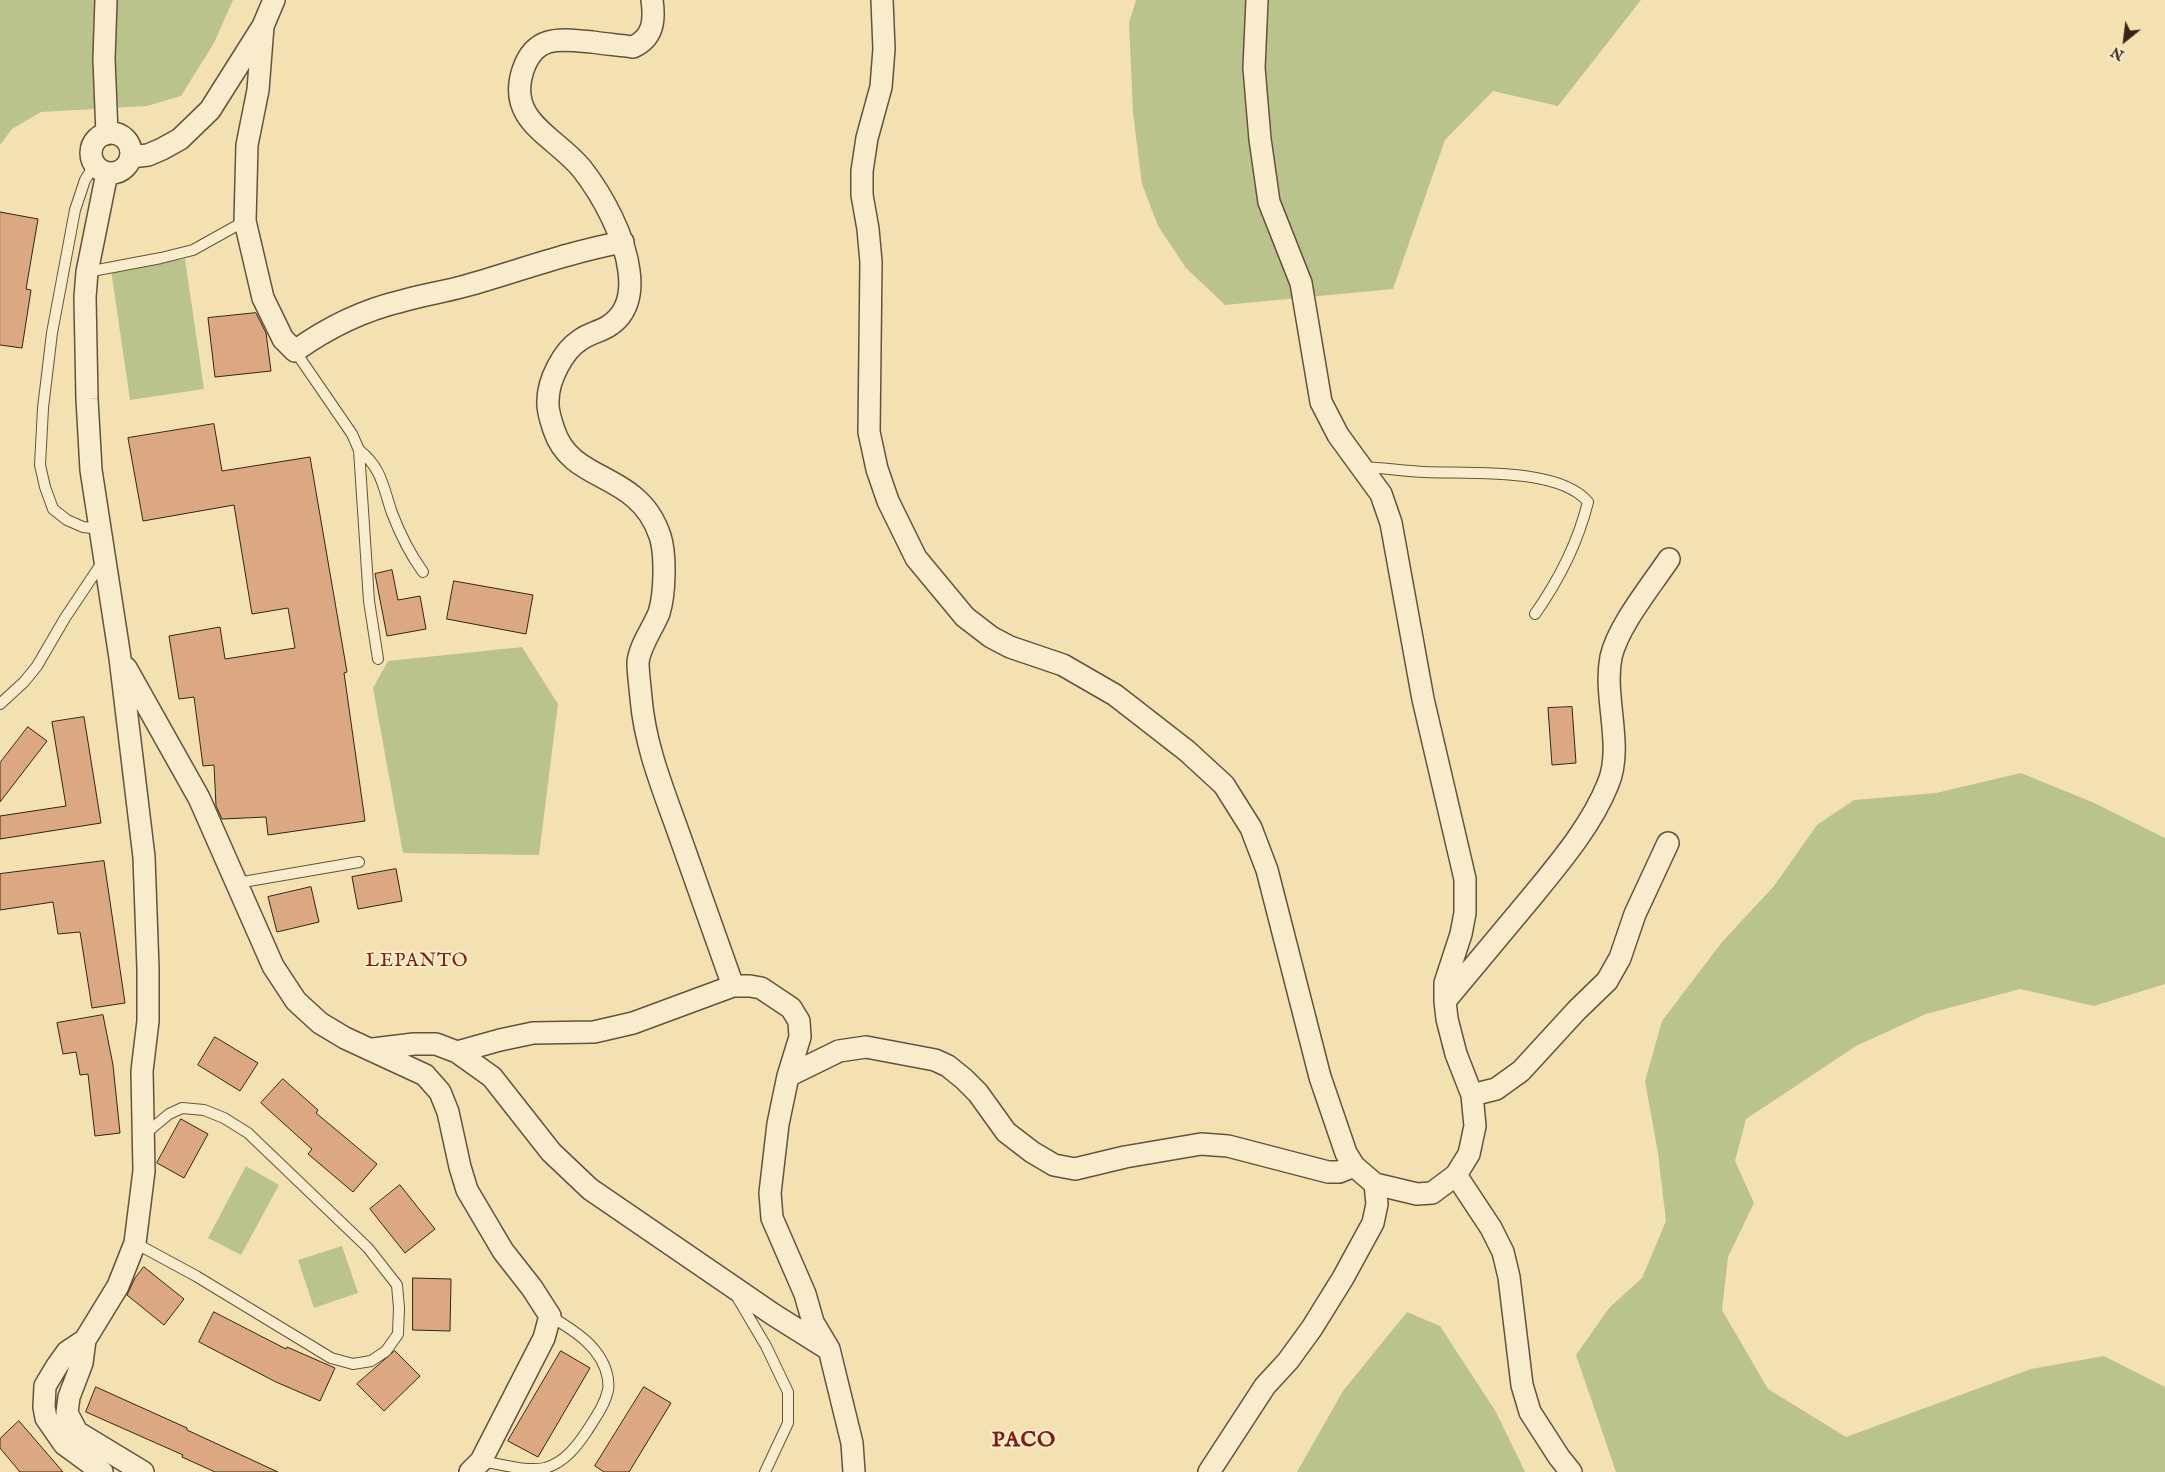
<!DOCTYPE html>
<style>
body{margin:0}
#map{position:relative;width:2165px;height:1472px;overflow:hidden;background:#f4e1b2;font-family:"IM FELL English",serif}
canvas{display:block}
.north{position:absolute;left:2100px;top:15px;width:50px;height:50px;-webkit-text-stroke:4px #f8eccd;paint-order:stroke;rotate:209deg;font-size:14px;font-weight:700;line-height:20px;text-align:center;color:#332416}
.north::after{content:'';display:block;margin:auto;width:18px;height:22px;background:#332416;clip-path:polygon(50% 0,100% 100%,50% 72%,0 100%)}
</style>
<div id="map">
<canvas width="2165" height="1472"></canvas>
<div class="north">N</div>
</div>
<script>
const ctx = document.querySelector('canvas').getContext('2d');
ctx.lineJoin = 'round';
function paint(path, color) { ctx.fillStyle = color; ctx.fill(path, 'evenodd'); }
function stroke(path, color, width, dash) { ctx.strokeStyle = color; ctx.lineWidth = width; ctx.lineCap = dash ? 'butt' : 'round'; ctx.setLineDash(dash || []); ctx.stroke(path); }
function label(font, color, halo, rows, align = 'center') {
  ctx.font = font + ' "IM FELL English",serif'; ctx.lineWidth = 4; ctx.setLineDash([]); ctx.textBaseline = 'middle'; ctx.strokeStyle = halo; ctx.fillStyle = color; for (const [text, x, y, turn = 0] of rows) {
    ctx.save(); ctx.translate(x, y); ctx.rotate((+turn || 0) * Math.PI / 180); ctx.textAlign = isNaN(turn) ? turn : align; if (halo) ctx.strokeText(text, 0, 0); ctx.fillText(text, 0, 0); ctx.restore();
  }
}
const green = new Path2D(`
 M0,0H233L214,43L181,96L147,106L41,112L12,129L0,145Z
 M1136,0H1641L1558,106L1493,91L1445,140L1393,289L1225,305L1186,268L1158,226L1142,184L1133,113L1129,23Z
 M185,259L204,389L130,400L111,270Z
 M522,647L558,704L539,855L403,853L373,688L388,661Z
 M2021,773L2092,802L2165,838V984L2094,1006L2020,989L1926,1014L1856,1046L1746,1119L1735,1161L1754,1203L1728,1257L1722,1310L1768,1389L1846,1437L2031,1369L2104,1356L2165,1387V1472H1616L1576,1355L1609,1308L1642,1278L1666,1221L1658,1153L1645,1081L1662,1021L1722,942L1774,886L1817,825L1854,800L1936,793Z
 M246,1166L279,1185L241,1255L208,1238Z
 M342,1246L358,1293L314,1308L298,1260Z
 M1407,1312L1440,1326L1496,1412L1525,1472H1297L1343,1391Z`);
const building = new Path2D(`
 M0,212L38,219L26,289L31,290L22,348L0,345Z
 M256,313L266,333L271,371L215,377L208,318Z
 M214,424L222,471L310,457L347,672L344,673L365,821L268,835L266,817L222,819L216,806L214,765L203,766L194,697L179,699L169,636L220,627L225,659L295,648L288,608L252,614L234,505L143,521L128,438Z
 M392,570L398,600L420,596L426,629L387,636L375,574Z
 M454,581L533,595L526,634L447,619Z
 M1572,707L1576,763L1552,765L1548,708Z
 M84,717L101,823L0,839V816L66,806L52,722Z
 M28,727L47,741L0,802V763Z
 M104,861L125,1003L92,1008L80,932L58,934L53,902L0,910V874Z
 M396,869L402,901L358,909L352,877Z
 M311,887L319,922L277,932L268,897Z
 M103,1015L113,1065L120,1133L95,1136L88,1074L80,1075L76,1052L63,1054L57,1023Z
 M215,1037L258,1063L240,1091L198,1065Z
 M283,1079L318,1110L316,1113L377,1164L353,1192L308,1154L312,1149L261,1103Z
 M181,1119L208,1134L184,1178L157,1163Z
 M400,1185L435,1229L405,1253L370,1209Z
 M144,1267L184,1299L164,1325L127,1295L135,1278Z
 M413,1278L451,1279L450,1331L413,1330Z
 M214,1312L286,1349L287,1347L335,1368L320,1401L276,1382L199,1342Z
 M395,1351L420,1376L384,1411L357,1384Z
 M561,1351L590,1368L538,1457L508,1441Z
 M96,1387L187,1428V1430L278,1472H215L182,1457L183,1455L86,1412Z
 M644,1387L671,1403L629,1472H604L595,1466Z
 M19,1421L63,1472H20L0,1448V1439Z`);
const lane = new Path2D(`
 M95,164L85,180L75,210L52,333L43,408L40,465L45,487L53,509L67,520L83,527L101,529
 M87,272L161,258L193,250L245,221
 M295,351L352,434L359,450L369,601L378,659
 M359,450C382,468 383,487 392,513C400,534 410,554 423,572
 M1363,467C1384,468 1404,471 1425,472C1468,474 1559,467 1588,502C1578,542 1559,580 1535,614
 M0,704L24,682L37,666L65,618L103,561
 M237,883L359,862
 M135,1243L196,1276L331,1358L353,1364L371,1361L386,1351L398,1334L399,1308L397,1285L368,1248L248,1133L224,1118L204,1110L182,1108L169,1114L145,1134
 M737,1297L766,1346L788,1392V1423L765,1472
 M481,1461C500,1464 526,1472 545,1468C564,1463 577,1446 587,1431C595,1418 605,1405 608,1390C609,1387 608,1382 608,1379C603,1348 575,1331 550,1316`);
const street = new Path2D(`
 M106,0L104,59L107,134
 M652,0C655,21 653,38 633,47C619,45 605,44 592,42C561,39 535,34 523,70C506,121 555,136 582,169C603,196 625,237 629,271C632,293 628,315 607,327C598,332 588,334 580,340C563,351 548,380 548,401C547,410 551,421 554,430C567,470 606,473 634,497C646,507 655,521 660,536C666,554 665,594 659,613C653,628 640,645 638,662C638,673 640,686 641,698C645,746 663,789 679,834C697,885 715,935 733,986
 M882,0L884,49L881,87L867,138L862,171V195L868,229L871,262L869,432L877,469L888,501L916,558L965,617L991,637L1010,647L1063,665L1115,695L1187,751L1224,785L1251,828L1267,870L1320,1077L1346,1153L1354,1166L1375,1184L1417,1194L1432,1193L1456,1175L1469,1154L1475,1126L1472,1095L1456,1054L1447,1019L1445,1001V983L1461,934L1465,913V879L1423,699L1391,523L1381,494L1338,435L1321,402L1301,283L1269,202L1260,139L1254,68L1257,0
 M263,26L258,90L247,145L245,221L263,298L283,339L295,351C327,328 364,310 402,301C422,295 444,292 465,286C518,271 569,252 623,242
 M91 153a20 20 0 1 1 40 0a20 20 0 1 1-40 0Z
 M131,157L148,155L162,149L180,139L210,110L263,26L274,0
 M126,668L199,798L273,966L296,1001L320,1023L345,1038L425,1075L440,1092L448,1112L460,1167L467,1190L503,1251L532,1288L550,1316L544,1338L481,1461L470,1472
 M1445,1001C1475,965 1505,929 1535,893C1562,860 1592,824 1608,784C1624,746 1603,698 1611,657C1618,626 1651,586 1669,559
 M373,1049L414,1044H436L457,1052L492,1077L551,1152L590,1189L774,1315L825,1347
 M457,1052L500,1040L533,1033L594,1032L633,1023L733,986H750L761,988L791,1008L799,1021L800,1037L788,1076L778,1124L770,1193L772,1218L805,1294L813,1322L829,1349L852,1443L854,1472
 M788,1076L839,1051L866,1047L935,1060L948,1066L964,1079L978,1093L1006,1132L1032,1152L1054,1165L1075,1169L1125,1157L1201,1144L1228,1146L1328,1172H1339L1354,1166
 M1472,1095L1496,1089L1521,1071L1577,1010L1607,981L1620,958L1635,914L1668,843
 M1456,1175L1491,1228L1503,1252L1509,1277L1522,1385L1530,1412L1559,1457L1571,1472
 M85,1340L82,1363L69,1397L67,1413L77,1432L143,1472
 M102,1472L64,1444L46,1418L44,1407L45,1386L57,1366L67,1352L85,1340L118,1286L135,1243L144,1171L142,1071L148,1021V969L144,857L120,658L91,470L87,399L85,297L87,272L107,173
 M1209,1472L1265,1386L1288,1361L1312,1328L1343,1278L1373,1223L1377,1204L1375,1184`);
const neighbourhoodNames = [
 ["LEPANTO",417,962]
];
const districtNames = [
 ["PACO",1024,1441]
];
paint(green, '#bbc38c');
paint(building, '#dca882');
stroke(building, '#332416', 1);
stroke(lane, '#63533d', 12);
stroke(street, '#63533d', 24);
stroke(lane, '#f8eccd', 10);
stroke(street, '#f8eccd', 21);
ctx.letterSpacing = '1px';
label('19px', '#7a1f14', '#f8eccd', neighbourhoodNames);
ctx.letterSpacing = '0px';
ctx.letterSpacing = '1px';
label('bold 22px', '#7a1f14', '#f8eccd', districtNames);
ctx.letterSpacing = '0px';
</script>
